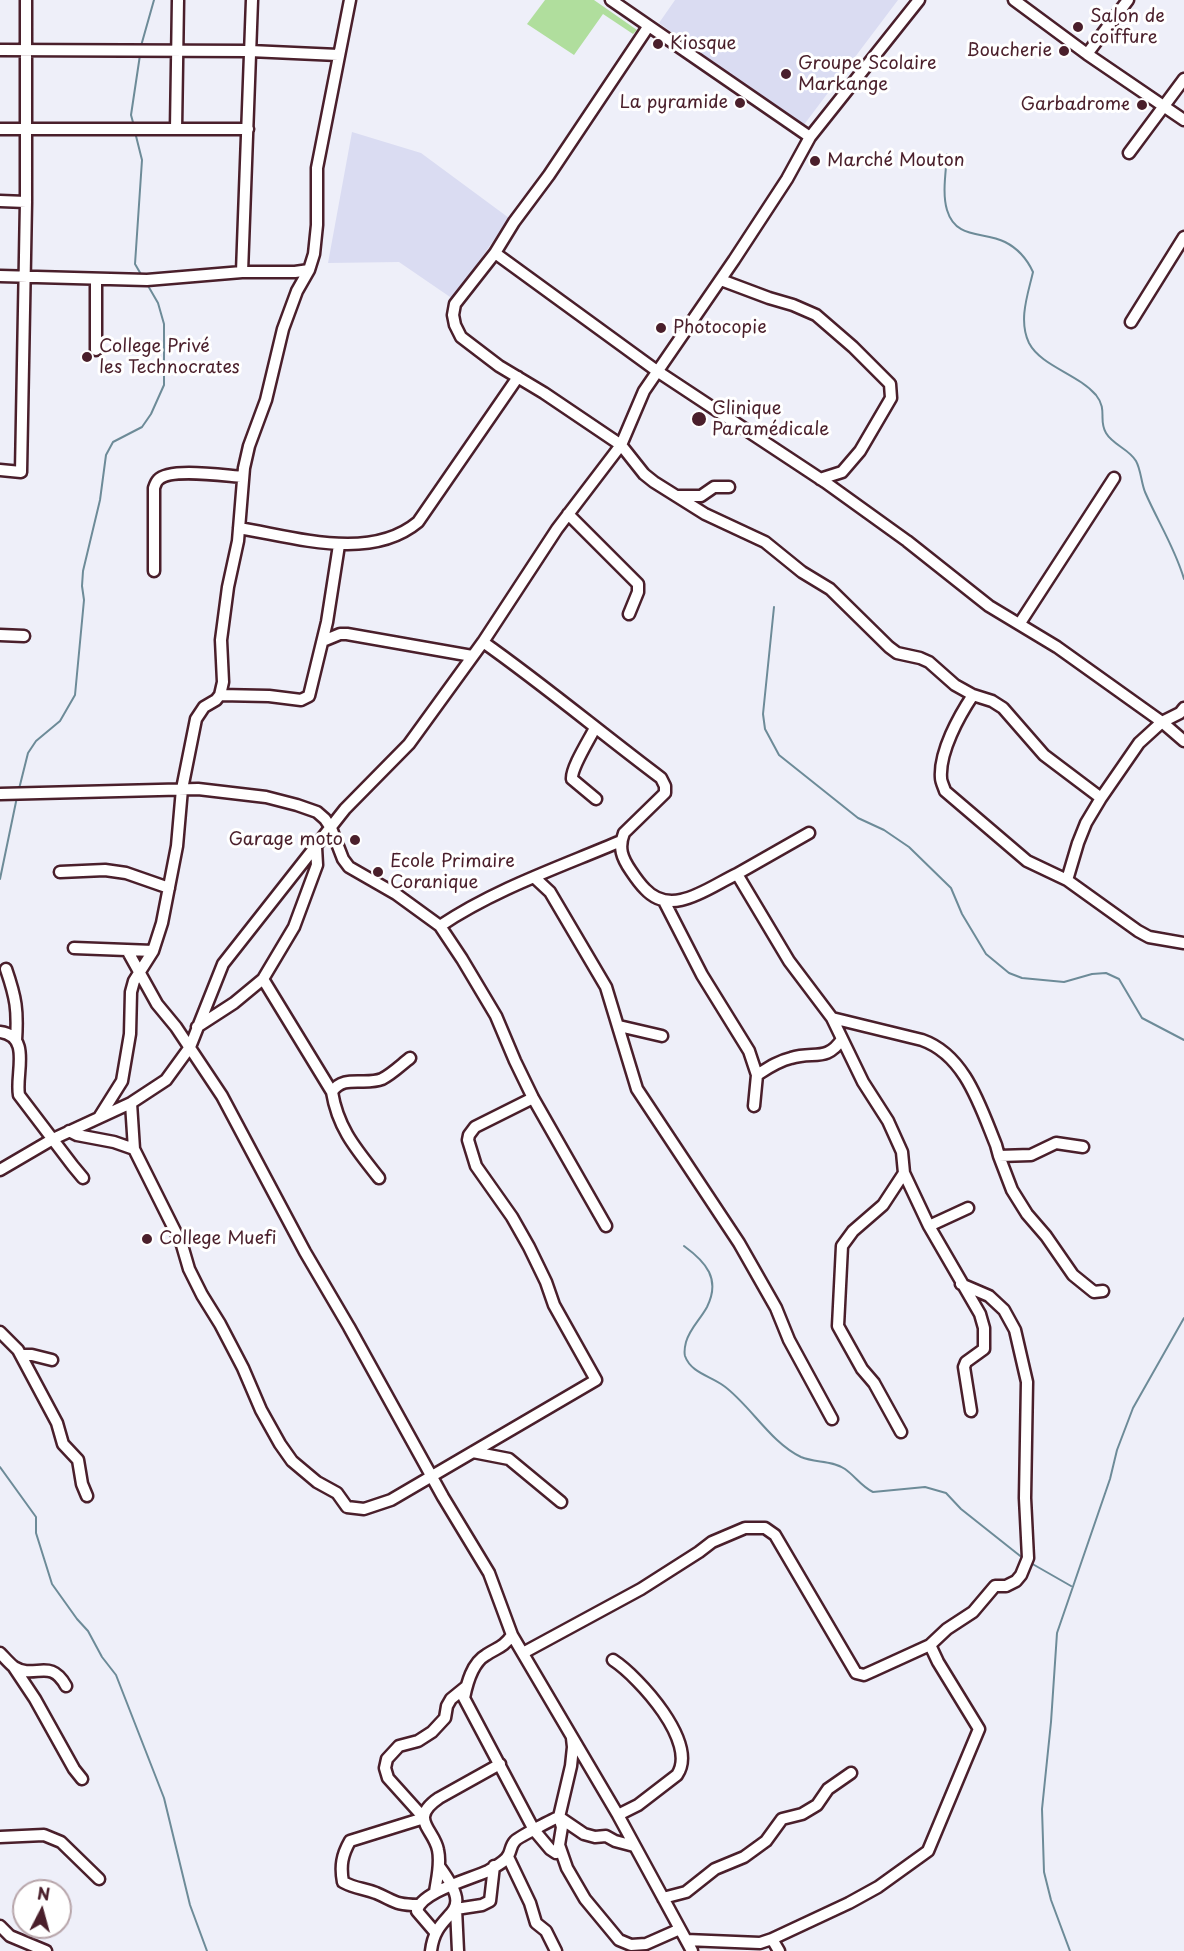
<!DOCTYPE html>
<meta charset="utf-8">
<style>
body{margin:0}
#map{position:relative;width:1184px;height:1951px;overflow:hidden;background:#eeeff9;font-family:"Playpen Sans",sans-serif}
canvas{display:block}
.north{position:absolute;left:12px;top:1879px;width:60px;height:60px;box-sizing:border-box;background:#fff;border:2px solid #b7a5aa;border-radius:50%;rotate:6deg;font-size:16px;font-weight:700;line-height:24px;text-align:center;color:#4a1f2b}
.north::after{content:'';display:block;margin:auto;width:21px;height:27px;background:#4a1f2b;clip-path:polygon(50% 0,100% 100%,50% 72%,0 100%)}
</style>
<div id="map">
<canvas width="1184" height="1951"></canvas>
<div class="north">N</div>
</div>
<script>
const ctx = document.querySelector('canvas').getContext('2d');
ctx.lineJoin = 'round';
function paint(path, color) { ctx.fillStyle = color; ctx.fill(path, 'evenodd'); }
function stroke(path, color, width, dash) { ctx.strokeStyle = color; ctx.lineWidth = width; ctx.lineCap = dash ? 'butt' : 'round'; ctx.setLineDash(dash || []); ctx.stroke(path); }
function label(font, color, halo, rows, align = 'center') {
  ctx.font = font + ' "Playpen Sans",sans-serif'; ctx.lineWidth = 6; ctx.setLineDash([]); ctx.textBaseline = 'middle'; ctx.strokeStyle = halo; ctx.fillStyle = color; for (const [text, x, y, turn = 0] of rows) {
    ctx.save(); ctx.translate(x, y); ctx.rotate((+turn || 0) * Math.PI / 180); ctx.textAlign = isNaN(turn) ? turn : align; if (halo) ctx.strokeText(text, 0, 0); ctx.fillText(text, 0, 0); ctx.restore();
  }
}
const built = new Path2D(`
 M675,0H898L803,126L659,23Z
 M352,132L421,153L509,218L453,299L399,262L328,263Z`);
const green = new Path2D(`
 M545,0H594L637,30L633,34L603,14L574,55L527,24Z`);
const stream = new Path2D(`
 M141,46L154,0
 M134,126L131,115L140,55
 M135,132L142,160L135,264L142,276
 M947,154C946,172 942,193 947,210C956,240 983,231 1005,242C1017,248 1027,259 1033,272C1028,294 1018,320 1029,343C1041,366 1078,374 1096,395C1108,410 1098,420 1106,433C1113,445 1129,449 1136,461C1141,470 1141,482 1145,492C1158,522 1175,548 1184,579
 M774,607L763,714L765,729L779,755L858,818L884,830L909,847L951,888L962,914L986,954L1009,973L1022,978L1064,982L1092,974L1106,973L1119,979L1142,1018L1184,1040
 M19,789L28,753L36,741L60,721L75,695L84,600L82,586L83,571L100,500L106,455L113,442L142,427L151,414L164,385V324L158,303L147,284
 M0,879L17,797
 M684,1246C706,1262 721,1279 707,1307C700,1320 690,1328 686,1342C685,1346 684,1352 685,1356C691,1373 711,1376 724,1386C750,1405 771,1443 801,1457C815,1463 832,1460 845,1469C855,1476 862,1487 873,1492L925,1487L946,1493L961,1509L1024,1559
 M0,1467L36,1517V1533L52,1584L77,1619L88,1631L102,1657L116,1675L164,1798L190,1905L207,1951
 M1029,1562L1071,1586
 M1070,1951L1051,1900L1044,1872L1042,1809L1051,1722L1057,1633L1110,1479L1117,1450L1133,1408L1184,1318`);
const minor = new Path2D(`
 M611,0L810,137
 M1014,0L1087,54L1184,120
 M648,27L549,175L514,222L495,253L455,304L453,315L455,325L461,337L499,366L544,393L621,445L644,474L654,482L705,514L765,542L802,572L830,589L889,647L897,653L920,658L929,662L955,685L973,695L992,701L1003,708L1044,755L1101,798
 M0,50L250,51L338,55
 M1087,54L1128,0
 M0,129H248
 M176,129L178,0
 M1129,153L1184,79
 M0,201L26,202
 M495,253L657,371L825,482L907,541L989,606L1057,647L1162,722L1184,741
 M242,272L252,0
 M0,276L147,280L242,272H295L309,270
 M721,280L769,298L793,305L816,315L853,347L890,384L891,398L860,451L842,472L820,479
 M1131,322L1184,237
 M96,350V280
 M0,470L21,472L26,202V0
 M678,496H701L714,487H729
 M568,514L638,584V592L629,614
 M239,528C295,537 370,562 418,522L518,377
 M154,571V488C155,485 156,482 158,480C170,467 226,476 243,477
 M1020,623L1114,478
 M0,635L24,636
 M323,641L340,634H347L472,656
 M483,642C544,685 601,733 661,778L665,786V793L624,833C618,848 622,858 631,871C635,877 640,884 645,889C672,918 709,887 737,874
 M220,695L269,696L301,700L309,696L327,622L339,545
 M973,695C959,716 939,752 941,778C941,782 944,787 945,791L1027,861L1067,880L1138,931L1149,937L1184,943
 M595,728C589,740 571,768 572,779L596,799
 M0,794L198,789L266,797L297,805L317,812L325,819L331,828L343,859L349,867L396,894L440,926L462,959L496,1016L515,1061L533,1098L606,1226
 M809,833L737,874L789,961L832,1018L863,1082L888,1121L902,1152L904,1173L883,1205L853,1231L842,1246L838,1326L862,1369L874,1383L901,1432
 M60,872L105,870L126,873L169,888
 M535,878L550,892L606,987L637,1089L739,1243L776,1308L789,1340L832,1419
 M1067,880L1078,843L1086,823L1101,798L1139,743L1162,722L1180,713L1184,708
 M664,901L702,975L749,1051L757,1075L754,1106
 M440,926C495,889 560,867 621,841
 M74,948L153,951
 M127,950L157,1004L176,1027L222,1096L305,1252L349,1327L443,1497L489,1573L512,1635L618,1815L692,1951
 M6,969C16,998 18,1010 16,1041
 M263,979L332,1092C338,1129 357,1150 379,1178
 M832,1018L922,1040C965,1055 980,1106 996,1145L999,1156L1031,1155L1056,1143L1083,1147
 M619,1026L662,1036
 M197,1027L234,1003L263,979L294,927L317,865L316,847
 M0,1032C32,1036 15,1074 19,1095L73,1166L83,1178
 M757,1075C768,1068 778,1061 791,1058C814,1051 827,1062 842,1039
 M332,1092C343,1074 365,1086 382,1079C392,1074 401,1065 410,1058
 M131,1103L134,1149
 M100,1116L122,1081L130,1034L131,992L134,981L153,951L162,923L177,846L182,789L196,719L204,707L216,700L220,695L223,682L221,640L228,587L238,541L244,468L249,446L266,400L283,329L297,291L309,270L314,254L317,225V168L350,0
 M69,1131L77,1135L114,1142L134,1149L182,1245L189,1269L202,1295L220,1324L243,1368L261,1410L280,1444L292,1461L317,1482L337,1493L347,1507L364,1509L391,1500L596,1380L554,1305L546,1282L529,1247L512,1217L476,1166L468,1140L469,1135L475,1127L533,1098
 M999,1156L1012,1190L1027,1214L1046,1236L1073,1275L1094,1292L1103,1291
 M0,1170L53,1139L131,1103L166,1080L190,1047L223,964L345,809L409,744L483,642L557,529L621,445L644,391L734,260L787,179L810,137L919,0
 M904,1173L929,1226L980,1314L984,1328V1349L966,1362L964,1367L971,1411
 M929,1226L968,1208
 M0,1332L18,1350L57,1423L63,1444L78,1460L82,1484L87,1496
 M21,1355H32L52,1360
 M473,1452L509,1459L561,1502
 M512,1635C503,1648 498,1647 486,1655C472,1663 467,1683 464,1698L534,1830L550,1849L556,1853L560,1851
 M0,1653C4,1657 9,1663 14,1667C35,1680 50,1657 66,1686
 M523,1653L641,1589L699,1552L712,1542L745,1528H765L775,1535L856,1673L864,1675L873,1671L930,1645L947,1629L973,1612L995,1586H1006L1016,1581L1021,1575L1028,1558L1025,1498L1027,1382L1015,1330L1004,1310L989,1296L961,1284
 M613,1660C639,1677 699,1743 677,1775L638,1805L618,1815
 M13,1666L35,1699L74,1769L82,1779
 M572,1738L573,1747L571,1766L559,1817L562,1827L559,1845L567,1868L585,1899L619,1940L631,1945L646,1944L680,1929
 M0,1837L44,1835L61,1842L99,1879
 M508,1857L530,1903L536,1923L546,1931L556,1951
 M435,1892C437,1878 441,1864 438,1850C434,1829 408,1819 439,1798L500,1764
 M663,1898L686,1892L715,1869L744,1857L766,1841L782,1819L802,1814L817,1805L828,1789L851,1773
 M418,1905C395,1905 395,1901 376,1893C363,1888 356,1889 343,1882C340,1866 342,1855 350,1841L424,1818L388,1778L385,1768L387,1759L399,1746L418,1741L432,1732L445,1718L447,1706L451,1699L467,1686
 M0,1926L10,1936L46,1951
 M435,1932L417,1911C420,1892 471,1879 488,1871C494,1867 506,1862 509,1854C511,1850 511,1845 515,1841C517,1838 555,1818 559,1817L584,1834L595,1837L606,1836L615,1841L634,1846
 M772,1939L779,1951
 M686,1940L760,1943L772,1939L849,1903L878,1887L928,1851L979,1729L938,1662L930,1645
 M431,1951C436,1905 480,1921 439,1866
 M458,1951L456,1909L482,1905L490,1901L494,1866`);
const markers = [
 [1078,27,6,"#4a1f2b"],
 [658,44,6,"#4a1f2b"],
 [1064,51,6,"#4a1f2b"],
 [786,74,6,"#4a1f2b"],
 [740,103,6,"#4a1f2b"],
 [1142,105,6,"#4a1f2b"],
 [815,161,6,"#4a1f2b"],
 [661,328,6,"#4a1f2b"],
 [87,357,6,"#4a1f2b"],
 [699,419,8,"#4a1f2b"],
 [355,840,6,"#4a1f2b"],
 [378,872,6,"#4a1f2b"],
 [147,1239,6,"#4a1f2b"]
];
const poiNames = [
 ["Salon de",1090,17],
 ["coiffure",1090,38],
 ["Kiosque",670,44],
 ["Boucherie",1052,51,"right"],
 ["Groupe Scolaire",798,64],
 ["Markange",798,85],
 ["La pyramide",728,103,"right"],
 ["Garbadrome",1130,105,"right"],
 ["Marché Mouton",827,161],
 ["Photocopie",673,328],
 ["College Privé",99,347],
 ["les Technocrates",99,368],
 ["Clinique",712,409],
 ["Paramédicale",712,430],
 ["Garage moto",343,840,"right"],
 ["Ecole Primaire",390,862],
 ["Coranique",390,883],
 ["College Muefi",159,1239]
];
paint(built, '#dadcf2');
paint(green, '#b0de9d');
stroke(stream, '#6d8b98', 2);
stroke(minor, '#4a1f2b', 15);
stroke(minor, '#fff', 10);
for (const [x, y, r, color] of markers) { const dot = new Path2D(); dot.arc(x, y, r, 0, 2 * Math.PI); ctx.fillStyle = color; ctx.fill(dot); stroke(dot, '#fff', 2); }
label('18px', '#4a1f2b', '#fff', poiNames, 'left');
</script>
